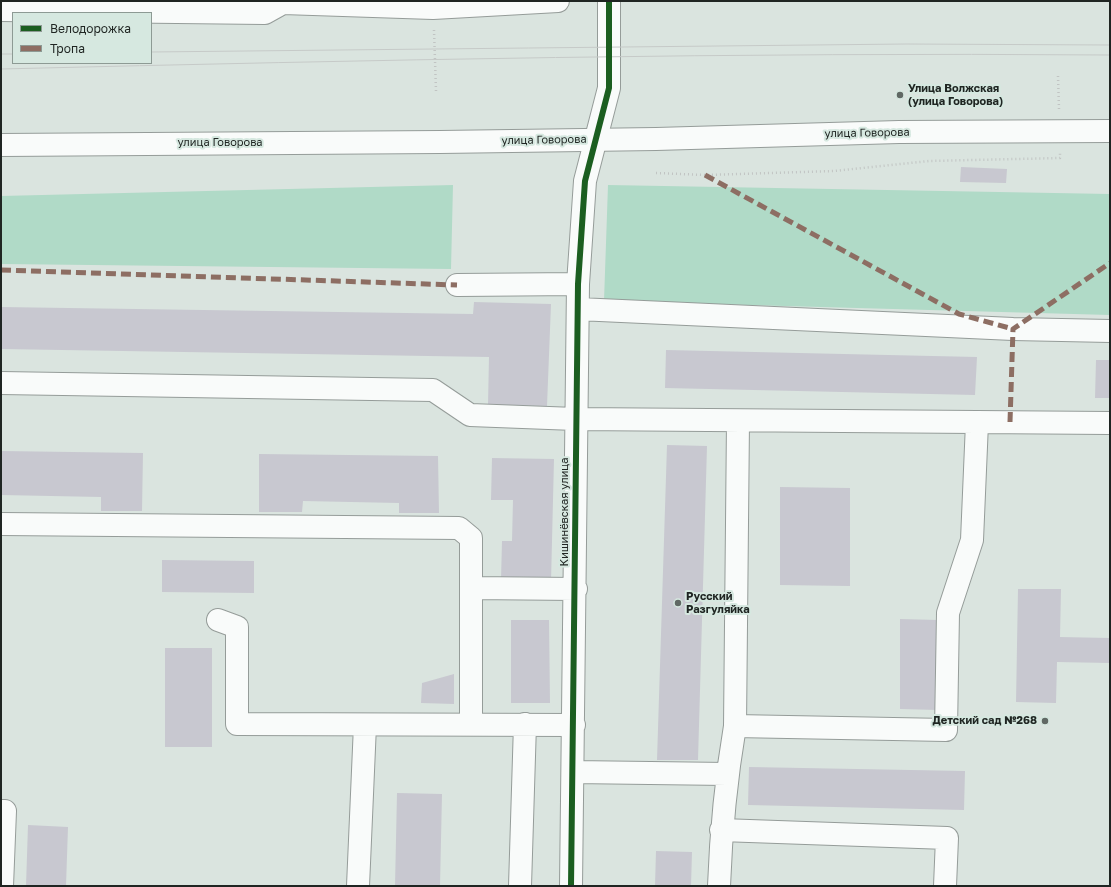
<!DOCTYPE html>
<meta charset="utf-8">
<style>
body{margin:0}
#map{position:relative;width:1111px;height:887px;overflow:hidden;background:#dae4df;font-family:"Golos Text",sans-serif}
canvas{display:block}
.frame{position:absolute;inset:0;border:2px solid #1f2522;pointer-events:none}
.legend{position:absolute;left:12px;top:12px;width:140px;height:52px;box-sizing:border-box;background:#d6e8e0;border:1px solid #8d9a94;margin:0;padding:5px 7px;list-style:none;font-size:12px;color:#1f2522}
.legend li{display:flex;align-items:center;gap:8px;height:20px}
.legend b{width:20px;border:1px solid #8d9a94}
</style>
<div id="map">
<canvas width="1111" height="887"></canvas>
<div class="frame"></div>
<ul class="legend">
<li><b style="height:5px;background:#1b5e20"></b>Велодорожка</li>
<li><b style="height:5px;background:#8d6e63"></b>Тропа</li>
</ul>
</div>
<script>
const ctx = document.querySelector('canvas').getContext('2d');
ctx.lineJoin = 'round';
function paint(path, color) { ctx.fillStyle = color; ctx.fill(path, 'evenodd'); }
function stroke(path, color, width, dash) { ctx.strokeStyle = color; ctx.lineWidth = width; ctx.lineCap = dash ? 'butt' : 'round'; ctx.setLineDash(dash || []); ctx.stroke(path); }
function label(font, color, halo, rows, align = 'center') {
  ctx.font = font + ' "Golos Text",sans-serif'; ctx.lineWidth = 4; ctx.setLineDash([]); ctx.textBaseline = 'middle'; ctx.strokeStyle = halo; ctx.fillStyle = color; for (const [text, x, y, turn = 0] of rows) {
    ctx.save(); ctx.translate(x, y); ctx.rotate((+turn || 0) * Math.PI / 180); ctx.textAlign = isNaN(turn) ? turn : align; if (halo) ctx.strokeText(text, 0, 0); ctx.fillText(text, 0, 0); ctx.restore();
  }
}
const green = new Path2D(`
 M453,185L451,269L1,264V196Z
 M608,185L1110,194V315L604,301Z`);
const building = new Path2D(`
 M961,167L1007,169L1006,183L960,182Z
 M474,302L551,304L547,406L488,405L489,357L1,349V307L473,314Z
 M666,350L977,357L975,395L665,388Z
 M1096,360H1110V398H1095Z
 M667,445L707,446L698,760H657Z
 M1,451L143,453L142,511H101V497L1,495Z
 M259,454L438,456L439,513H399V503L303,501L302,512H259Z
 M492,458L554,459L551,582L501,580L502,541H512L513,500H491Z
 M780,487L850,488V586L780,585Z
 M162,560L254,561V593L162,592Z
 M1018,589H1061L1060,637L1110,638V663L1057,662L1056,703L1016,702Z
 M900,619L938,620V710L900,709Z
 M511,620H549L550,703H511Z
 M165,648H212V747H165Z
 M454,674V704L421,703L422,683Z
 M749,767L965,771L964,810L748,805Z
 M397,793L442,794L440,886H395Z
 M28,825L68,827L66,886H26Z
 M656,851L692,852L691,886H655Z`);
const path = new Path2D(`
 M434,30L436,91
 M1058,76L1059,109
 M656,173L705,175L834,171L929,161L1060,158V152`);
const minor = new Path2D(`
 M1,10L265,13L283,3L433,8L558,1
 M457,285L578,284
 M578,309L1013,329L1110,331
 M1,383L433,390L470,415L575,419L1110,423
 M1,524L459,528L471,538V588L576,589
 M471,588V724
 M218,620L237,627V724L574,725
 M735,726L946,730L948,613L972,540L977,423
 M573,772L727,774
 M1,811H5L2,886
 M721,830L947,838L945,886
 M358,886L365,725
 M520,886L525,724
 M571,886L578,284L585,181L609,88V1
 M719,886C721,832 726,779 735,726L738,421`);
const major = new Path2D(`
 M1,145L440,142L656,139L899,132L1110,131`);
const tram = new Path2D(`
 M151,52L906,44L1110,45
 M1,54H13
 M1,69C371,60 740,52 1110,55`);
const quiet = new Path2D(`
 M705,175L959,314L1013,329
 M1,270L457,285
 M1010,422L1013,329L1110,263`);
const cycleway = new Path2D(`
 M571,886L578,284L585,181L609,88V1`);
const markers = [
 [900,95,4,"#606864"],
 [678,603,4,"#606864"],
 [1045,721,4,"#606864"]
];
const poiNames = [
 ["Улица Волжская",908,89],
 ["(улица Говорова)",908,102],
 ["Русский",686,597],
 ["Разгуляйка",686,610],
 ["Детский сад №268",1037,721,"right"]
];
const streetNames = [
 ["улица Говорова",867,133,-1],
 ["улица Говорова",544,140,-1],
 ["улица Говорова",220,143],
 ["Кишинёвская улица",565,512,-90]
];
paint(green, '#b0dac7');
paint(building, '#c8c8d0');
stroke(minor, '#959c99', 24);
stroke(major, '#959c99', 24);
stroke(path, '#c1c4c3', 2.5, [1, 3]);
stroke(minor, '#f9fbfa', 22);
stroke(major, '#f9fbfa', 22);
stroke(tram, '#c6cac8', 1);
stroke(quiet, '#8d6e63', 5, [10, 5]);
stroke(cycleway, '#1b5e20', 6);
for (const [x, y, r, color] of markers) { const dot = new Path2D(); dot.arc(x, y, r, 0, 2 * Math.PI); ctx.fillStyle = color; ctx.fill(dot); stroke(dot, '#d6e8e0', 1.5); }
label('bold 11px', '#1f2522', '#d6e8e0', poiNames, 'left');
label('11px', '#1f2522', '#d6e8e0', streetNames);
</script>
